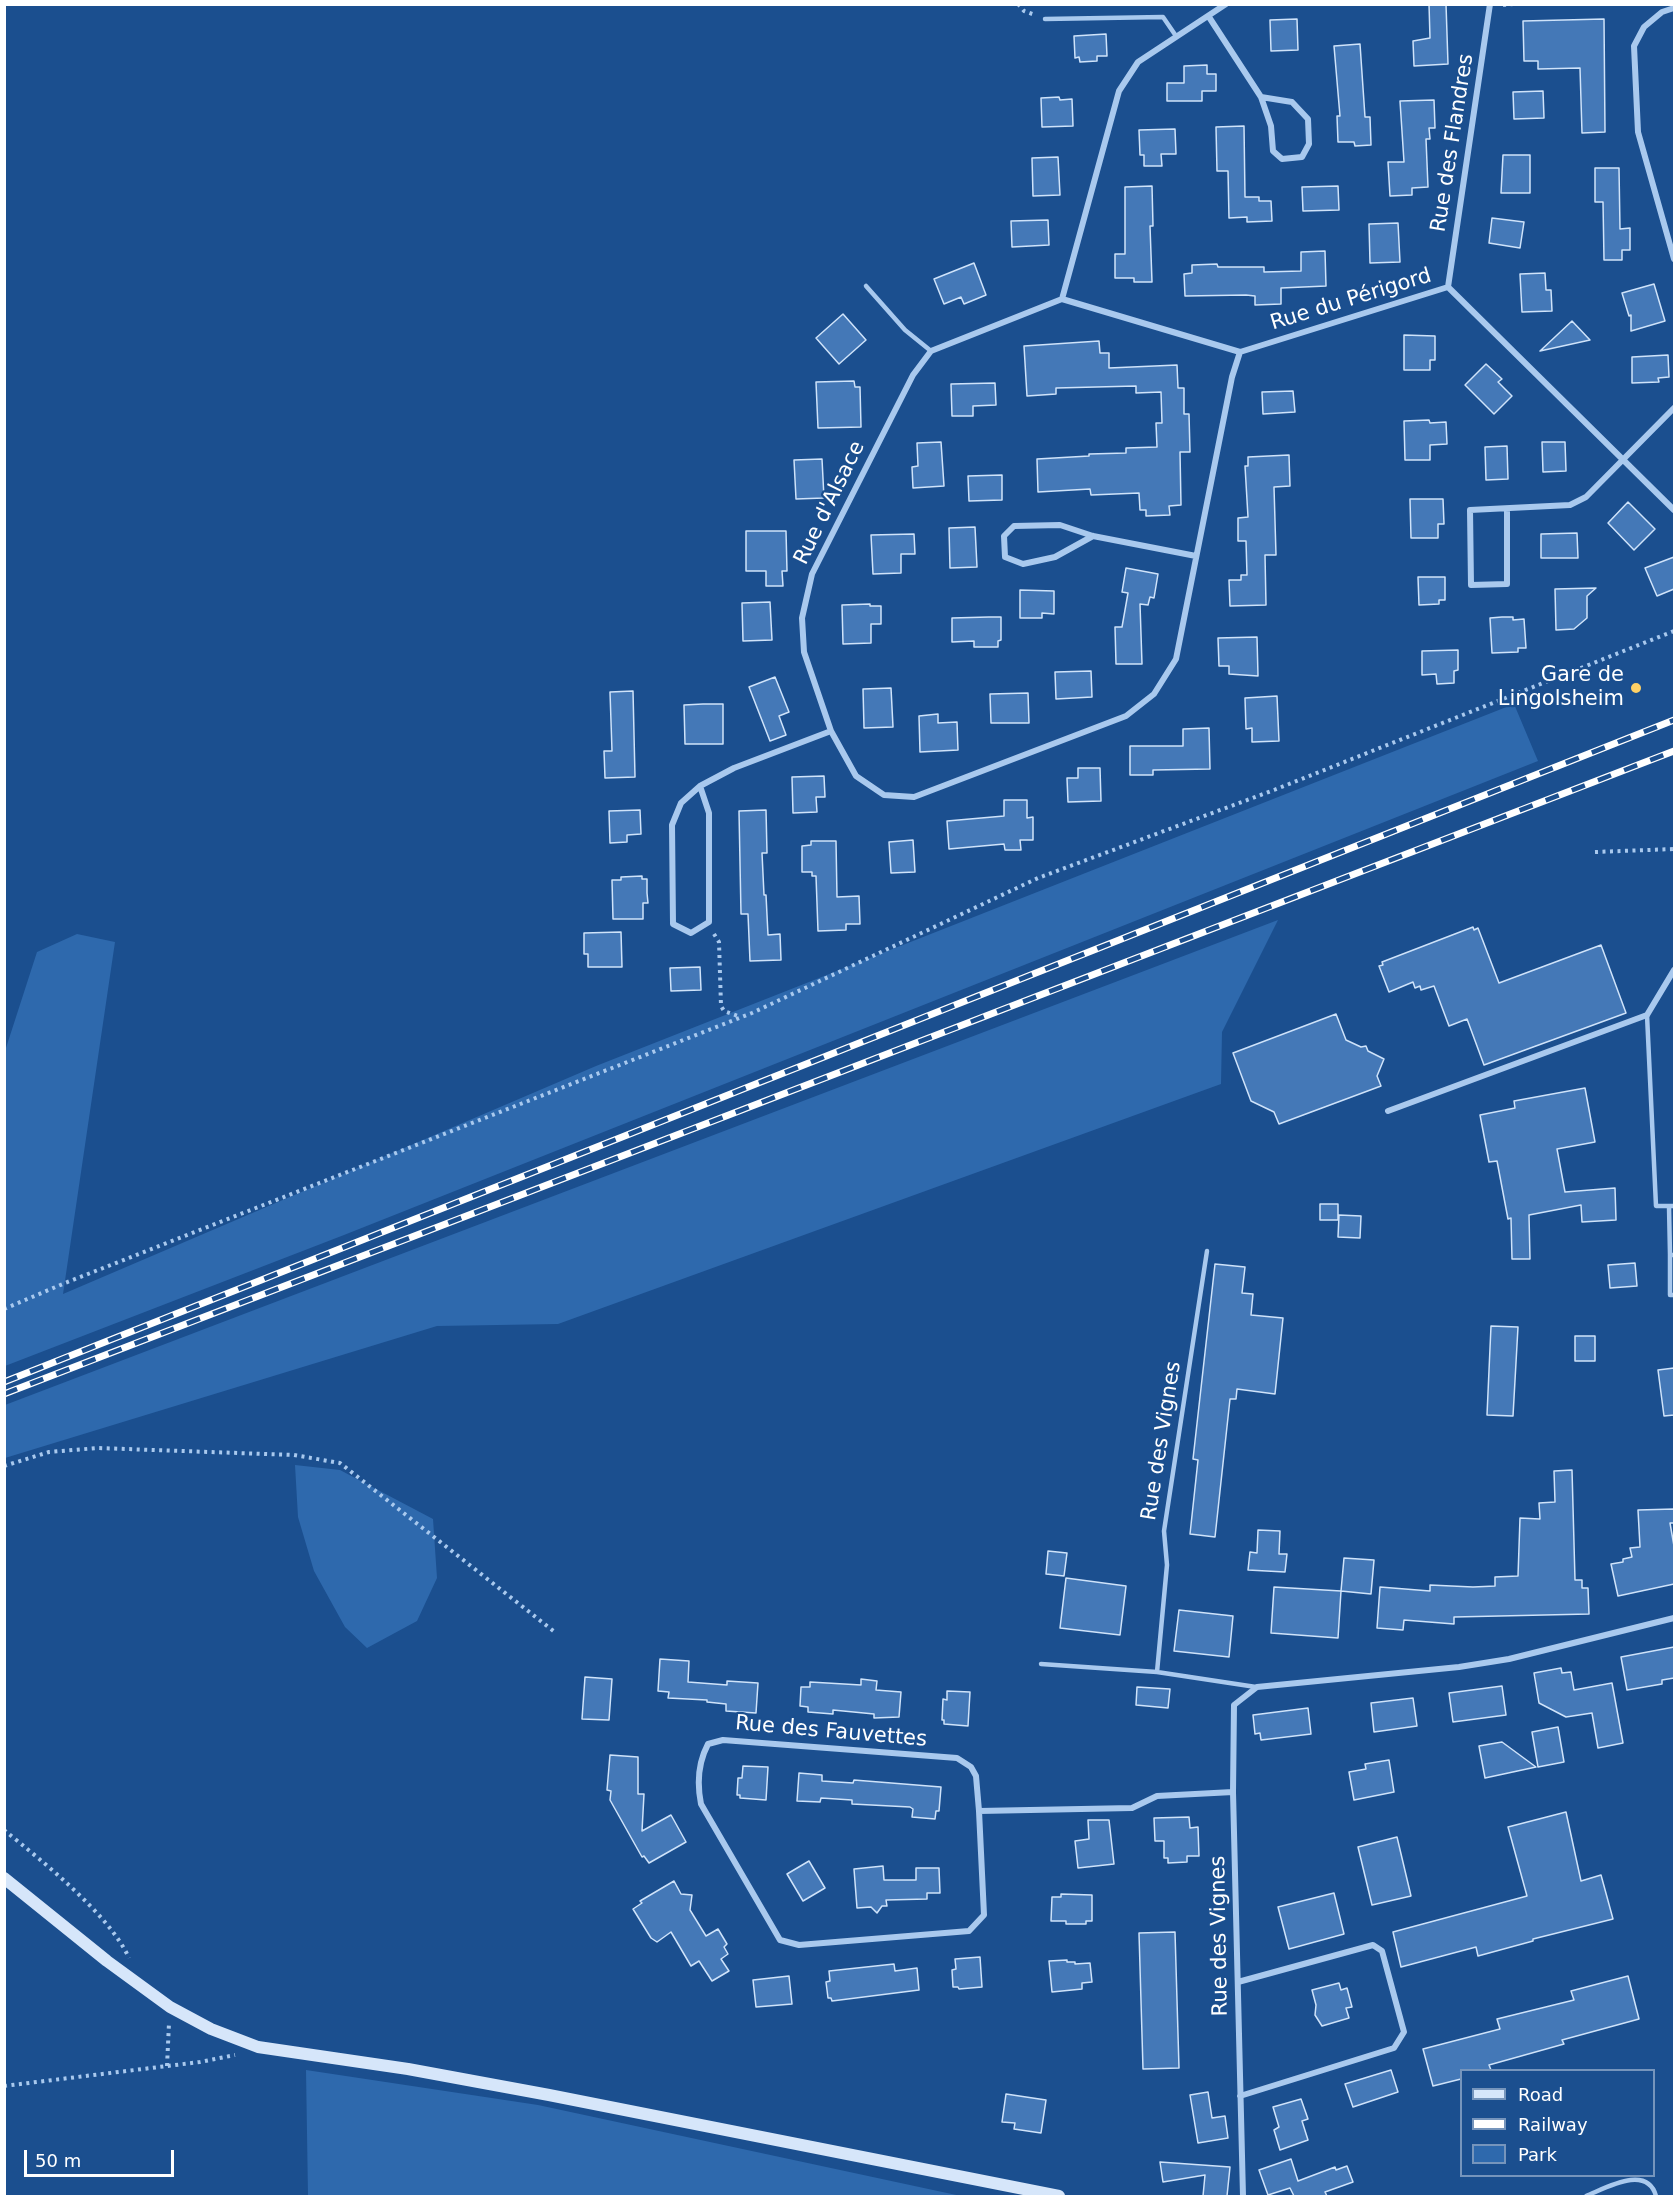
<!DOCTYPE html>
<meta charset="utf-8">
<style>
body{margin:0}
#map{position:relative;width:1679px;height:2201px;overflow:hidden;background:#1b4f8f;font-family:"DejaVu Sans",sans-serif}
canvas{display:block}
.frame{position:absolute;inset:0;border:6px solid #fff;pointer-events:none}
.legend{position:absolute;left:1460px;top:2069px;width:195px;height:108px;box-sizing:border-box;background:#1b4f8f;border:2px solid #7695bc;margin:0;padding:8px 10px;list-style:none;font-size:18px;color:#fff}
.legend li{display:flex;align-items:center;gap:12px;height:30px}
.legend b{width:30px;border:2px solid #7695bc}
.scale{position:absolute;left:24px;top:2150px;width:150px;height:27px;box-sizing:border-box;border:3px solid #fff;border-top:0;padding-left:8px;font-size:18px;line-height:21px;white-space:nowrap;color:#fff;-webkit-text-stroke:4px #1b4f8f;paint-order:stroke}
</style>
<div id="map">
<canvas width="1679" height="2201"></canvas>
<div class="frame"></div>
<ul class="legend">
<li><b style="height:8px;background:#d6e6fa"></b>Road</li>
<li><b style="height:8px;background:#fff"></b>Railway</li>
<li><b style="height:16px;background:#2e69ad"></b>Park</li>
</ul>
<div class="scale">50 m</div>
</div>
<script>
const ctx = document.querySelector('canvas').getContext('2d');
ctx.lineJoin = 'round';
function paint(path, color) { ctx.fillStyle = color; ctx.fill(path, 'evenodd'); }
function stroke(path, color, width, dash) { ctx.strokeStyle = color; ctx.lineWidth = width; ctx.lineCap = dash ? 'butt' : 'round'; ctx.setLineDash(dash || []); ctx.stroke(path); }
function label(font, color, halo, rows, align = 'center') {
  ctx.font = font + ' "DejaVu Sans",sans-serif'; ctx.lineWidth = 4.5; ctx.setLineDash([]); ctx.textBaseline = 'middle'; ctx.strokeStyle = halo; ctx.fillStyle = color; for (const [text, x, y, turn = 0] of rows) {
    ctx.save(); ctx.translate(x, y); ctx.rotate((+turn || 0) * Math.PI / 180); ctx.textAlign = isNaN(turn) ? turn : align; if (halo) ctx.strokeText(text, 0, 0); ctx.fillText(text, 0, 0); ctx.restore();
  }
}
const green = new Path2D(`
 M1514,704L1538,761L344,1235L5,1366V1051L37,952L77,934L115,942L63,1294L596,1066Z
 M1278,920L1222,1032L1221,1084L558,1324L437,1326L5,1458V1405Z
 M295,1465L340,1470L433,1519L437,1578L417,1621L367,1648L345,1627L314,1571L298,1517Z
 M306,2070L538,2105L961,2196H308Z`);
const building = new Path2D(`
 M1429,4H1446L1448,64L1414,66L1413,41L1430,38Z
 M1297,19L1298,50L1271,51L1270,20Z
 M1604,19L1605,132L1582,133L1580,68L1538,69V61H1524L1523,21Z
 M1106,34L1107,56H1097V61L1080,62L1079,57L1075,58L1074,36Z
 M1360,44L1365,117H1370L1371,145L1355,146L1354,142H1338L1337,116H1340L1334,46Z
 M1207,65V74H1216V91H1202V101H1167V83H1184V66Z
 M1543,91L1544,118L1514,119L1513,92Z
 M1059,97L1060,100L1072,99L1073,126L1042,127L1041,98Z
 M1434,100L1435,128H1429L1430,139H1426L1428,187L1412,188V195L1390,196L1388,162H1404L1400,101Z
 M1244,126L1245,197H1259V201H1271L1272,221L1247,222V217L1229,218L1228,171H1217L1216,127Z
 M1175,129L1176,154H1161L1162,166H1144V155H1140L1139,130Z
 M1503,155H1530V193H1501Z
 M1058,157L1060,195L1033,196L1032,158Z
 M1595,168H1619L1620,229L1630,228V250H1622V260H1604L1603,202H1595Z
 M1152,186L1153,226H1150L1152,282H1134V278H1115V254H1125V187Z
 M1338,186L1339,210L1303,211L1302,187Z
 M1492,218L1524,222L1520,248L1489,243Z
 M1048,220L1049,245L1012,247L1011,221Z
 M1398,223L1400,262L1370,263L1369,224Z
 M1325,251L1326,286L1281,288V304L1255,305V296L1246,295L1185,296L1184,274L1192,273V265L1217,264L1218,267H1264V272L1301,271V252Z
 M974,263L986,295L964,304L961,297L944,304L934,279Z
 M1545,273L1546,290H1551L1552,311L1522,312L1520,274Z
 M1654,284L1665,321L1631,331V315L1629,316L1622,293Z
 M843,314L866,340L839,364L816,338Z
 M1572,321L1590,340L1540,351Z
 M1404,335L1435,336V360H1430V370H1404Z
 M1099,341L1100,353H1109V368L1177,365L1178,388H1184V414H1189L1190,452H1180L1181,505L1169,506L1170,515L1146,516V510H1140L1139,493L1091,495L1090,489L1038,492L1037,459L1089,456V454L1126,453V448L1157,447L1156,423H1162L1161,392L1136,393V386L1056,388V394L1027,396L1024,346Z
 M1668,355L1669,377L1658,378L1659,382L1632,383V357Z
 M1486,364L1502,379L1498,382L1512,396L1494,414L1465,385Z
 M854,381L855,387H860L861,427L818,428L816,382Z
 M995,383L996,405L973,406V416H952L951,384Z
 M1293,391L1295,412L1263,414L1262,392Z
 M1429,420L1430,423L1446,422L1447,444L1430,445V460H1405L1404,421Z
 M941,442L944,486L913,488L912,467L918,466L917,443Z
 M1542,442H1565L1566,471L1543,472Z
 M1507,446L1508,479L1486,480L1485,447Z
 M1289,455L1290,486L1274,487L1276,555H1265L1266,605L1230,606L1229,580H1241V575H1247L1246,541H1238V518L1248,517L1245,466H1248V457Z
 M822,459L824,498L796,499L794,460Z
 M1002,475V500L969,501L968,476Z
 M1410,499H1443L1444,524H1438V538H1411Z
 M1628,502L1655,529L1634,550L1608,523Z
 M975,527L977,567L950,568L949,528Z
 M746,531H786L787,571H782L783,586H766V571H746Z
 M1577,533L1578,558H1541V534Z
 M914,534L915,554H901V573L873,574L871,535Z
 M1674,557V589L1657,596L1645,568Z
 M1126,568L1158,574L1154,598L1150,597L1148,605L1140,604L1142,664H1116L1115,627H1122L1128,593L1122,592Z
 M1418,577H1445V600H1439V604L1419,605Z
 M1596,588L1587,596V618L1574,629L1556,630L1555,589Z
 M1020,590L1054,591V614L1042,613V618H1020Z
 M770,602L772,640L743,641L742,603Z
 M870,604V606H881V624H871V643L843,644L842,605Z
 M989,617H1001V640L998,641V647H974V641L952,642V618Z
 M1502,617H1513V620L1524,619L1526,648H1518V652L1492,653L1490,618Z
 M1257,637L1258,676L1229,674V666H1219L1218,638Z
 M1458,650V670L1454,671V683L1437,684L1436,674L1422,675V651Z
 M1091,671L1092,697L1056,699L1055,672Z
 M775,677L789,712L779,716L786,735L770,741L749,687Z
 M891,688L893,727L864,728L863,689Z
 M633,691L635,777L605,778L604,751H612L610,692Z
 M1028,693L1029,723H991L990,694Z
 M1277,696L1279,741L1252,742V728L1246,729L1245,698Z
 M703,704H723V744H685L684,705Z
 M938,714V723L957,722L958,750L920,752L919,716Z
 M1209,728L1210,769L1153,770V775H1130V746H1183V729Z
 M1078,768H1100L1101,801L1068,802L1067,778H1078Z
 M824,776L825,797H816L817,812L793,813L792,777Z
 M1004,800H1027V818L1033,817V840H1020L1021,850H1005L1004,844L949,849L947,821L1004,816Z
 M640,810L641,834L627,835V842L610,843L609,811Z
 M766,810L767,853H762L764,895H766L768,935L780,934L781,960L750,961L748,914H741L739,811Z
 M913,840L915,872L891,873L889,842Z
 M811,841H836L837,897L859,896L860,924H846V930L818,931L816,876H812V872H802V846L811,845Z
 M642,876V879H647V893L648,903H643V919H613L612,880H621V877Z
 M1473,927L1474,930L1478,928L1499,983L1601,945L1626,1013L1484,1065L1467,1019L1449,1026L1434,986L1421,990L1420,986L1415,988L1413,982L1389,992L1379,966L1383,965L1382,962Z
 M621,932L622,967H588V954H584V933Z
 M700,967L701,990L671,991L670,968Z
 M1336,1014L1346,1040L1361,1047L1366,1046L1368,1051L1384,1059L1377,1076L1381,1086L1279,1124L1274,1112L1251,1101L1233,1053Z
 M1585,1088L1595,1142L1557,1149L1565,1192L1615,1188L1616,1220L1582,1222L1581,1205L1529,1215L1530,1259H1512L1511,1218L1508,1219L1497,1161L1489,1162L1480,1115L1515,1108L1514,1101Z
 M1320,1204H1338V1220H1320Z
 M1339,1215L1361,1216L1360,1238L1338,1237Z
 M1635,1263L1637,1286L1610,1288L1608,1265Z
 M1215,1264L1245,1267L1242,1293L1253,1294L1251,1315L1283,1318L1275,1394L1237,1389L1236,1399H1230L1215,1537L1190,1534L1198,1460L1193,1459Z
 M1491,1326L1518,1327L1513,1416L1487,1415Z
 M1575,1336H1595V1361H1575Z
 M1674,1368V1415L1664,1416L1658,1370Z
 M1572,1470L1575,1580H1582V1588H1588L1589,1614L1454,1617V1624L1404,1620L1403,1630L1377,1628L1380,1587L1430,1591V1585L1473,1587L1495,1586V1577L1518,1576L1520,1518L1540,1519L1539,1503L1555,1502L1554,1471Z
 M1674,1509V1523H1670L1674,1546V1584L1618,1596L1611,1564L1623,1562V1559L1632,1557L1630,1548L1640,1547L1638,1510Z
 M1258,1530L1280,1531L1279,1554H1287L1285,1572L1248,1570L1250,1552L1257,1553Z
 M1048,1551L1067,1553L1064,1576L1046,1574Z
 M1344,1558L1374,1560L1371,1594L1341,1591Z
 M1066,1578L1126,1586L1120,1635L1060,1628Z
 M1274,1587L1341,1591L1338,1638L1271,1633Z
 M1179,1610L1233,1616L1229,1657L1174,1651Z
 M1674,1647V1678L1662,1680V1684L1627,1690L1621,1657Z
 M660,1659L689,1661L688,1682L727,1685V1681L758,1683L756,1713L726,1711V1704L707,1702V1700L668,1698L669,1692L658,1691Z
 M1561,1668L1562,1673L1571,1672L1574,1690L1612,1683L1623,1743L1598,1748L1592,1713L1566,1717L1539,1703L1534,1673Z
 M585,1677L612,1679L609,1720L582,1719Z
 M861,1679L877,1681L876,1690L901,1692L899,1717L874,1718V1714L833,1710V1714L808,1712V1707L800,1706L801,1687H810V1682L861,1685Z
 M1502,1686L1506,1715L1453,1722L1449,1693Z
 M1137,1687L1170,1689L1168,1708L1136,1705Z
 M947,1691L970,1692L968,1726L944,1724V1720H942L943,1699L947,1700Z
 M1413,1698L1417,1726L1374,1732L1371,1703Z
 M1308,1708L1311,1734L1261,1740L1260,1733L1255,1734L1253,1715Z
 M1558,1727L1564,1762L1538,1767L1532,1732Z
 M1502,1742L1536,1767L1485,1778L1479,1746Z
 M610,1755L638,1757V1794H644L642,1831L671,1815L686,1842L649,1863L644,1856L642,1857L610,1800L611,1791L607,1790Z
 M1389,1760L1394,1792L1354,1800L1349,1772L1366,1769L1365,1764Z
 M743,1766L768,1767L766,1800L740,1798V1795H737L738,1778H742Z
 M799,1773L822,1775V1781L853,1783L854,1780L941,1787L939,1811H936L935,1819L912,1817L913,1809L910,1807L852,1804V1800L821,1798L820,1802L797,1801Z
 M1566,1812L1581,1881L1601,1875L1613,1919L1533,1939V1941L1478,1956L1476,1947L1401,1967L1393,1932L1527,1896L1508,1827Z
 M1189,1817L1190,1828L1198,1827L1199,1856H1187V1862L1168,1863V1858H1164V1841H1155L1154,1818Z
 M1088,1820H1109L1114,1864L1078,1868L1075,1841L1089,1839Z
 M1397,1837L1411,1896L1372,1905L1358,1847Z
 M809,1861L825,1888L803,1901L787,1874Z
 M883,1866L884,1880H916V1868H939L940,1893H927V1899L886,1900L887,1906H882L877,1913L871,1907L857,1908L854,1869Z
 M674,1881L681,1894L692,1895L690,1910L706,1936L718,1929L727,1944L724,1947L728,1954L721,1959L729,1971L712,1981L699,1961L691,1966L671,1932L657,1942L651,1938L633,1909L642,1903L640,1901Z
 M1334,1893L1344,1934L1289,1949L1278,1907Z
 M1061,1894L1092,1895V1921H1086V1924H1066V1921H1051L1052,1897H1061Z
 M1175,1932L1179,2068L1143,2069L1139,1933Z
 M980,1957L982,1987L959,1989L958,1987H953L952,1970L956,1969L955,1959Z
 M1067,1960V1962H1075V1964L1090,1963L1092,1982L1082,1983V1989L1052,1992L1049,1961Z
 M894,1964L895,1971L917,1968L919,1990L832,2001L831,1998H828L826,1982L830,1981L829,1971Z
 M789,1976L792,2004L756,2007L753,1980Z
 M1628,1976L1639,2019L1562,2040L1564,2044L1489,2065L1491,2070H1461V2079L1433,2086L1423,2049L1500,2029L1497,2019L1574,2000L1571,1991Z
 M1339,1983L1341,1990L1347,1988L1352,2007L1346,2008L1349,2018L1322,2026L1315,2015L1316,2005L1312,1990Z
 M1391,2070L1398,2092L1353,2107L1345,2084Z
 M1208,2092L1212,2118L1225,2116L1228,2138L1198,2143L1190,2095Z
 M1006,2094L1046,2100L1041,2133L1014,2129L1015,2123L1002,2122Z
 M1301,2099L1308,2119L1302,2121L1308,2140L1280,2150L1274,2130L1279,2127L1273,2107Z
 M1291,2159L1298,2181L1335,2167L1336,2170L1347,2166L1353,2182L1325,2192L1327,2196H1294L1290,2188L1268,2195L1259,2170Z
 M1160,2162L1230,2167L1227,2196H1203L1205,2175L1163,2182Z`);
const path = new Path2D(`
 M1018,4L1024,11L1035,15
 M1503,5L1514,4
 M1595,852L1674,849
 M714,934L719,942L721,1006L724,1011L741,1017
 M4,1309L65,1283L752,1013L1038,878L1274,790L1674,631
 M4,1466L49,1452L98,1448L294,1455L340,1463L556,1633
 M4,1830C42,1861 109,1914 129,1958
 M167,2066L169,2023
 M4,2086L200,2062L235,2055`);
const lane = new Path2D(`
 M1045,19L1163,17L1176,36
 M866,286L905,330L931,351
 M1647,1015L1656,1206H1674
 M1669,1206L1670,1255H1674
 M1670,1255V1295H1674
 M1041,1664L1157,1672L1256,1687
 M1157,1672L1167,1565L1164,1531L1207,1251
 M1586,2196C1606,2188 1647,2164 1656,2196`);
const street = new Path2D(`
 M1226,4L1138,62L1119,91L1062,299L931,351L913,375L812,574L802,618L804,652L831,731L856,776L884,795L914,797L1126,716L1154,694L1176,659L1232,377L1240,352
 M1674,8L1662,12L1644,27L1634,46L1638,132L1674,259
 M1209,17L1261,97L1271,126L1273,151L1282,159L1302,157L1309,144L1308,119L1292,102L1261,97
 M1448,287L1490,4
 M1062,299L1240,352L1448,287L1674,510
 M1507,509V584L1471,585L1470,510L1570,505L1586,497L1674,408
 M1093,536L1055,557L1023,564L1005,557L1004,536L1014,526L1060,525L1093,536L1196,556
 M700,786L709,813V922L691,933L673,924L672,825L681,803L700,786L734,768L831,731
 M1388,1111L1647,1015L1674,970
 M979,1811L984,1915L969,1931L799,1945L780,1940L701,1804C697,1784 698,1763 708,1744L723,1740L957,1758L971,1767L976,1776L979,1811L1132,1808L1157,1796L1233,1792
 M1238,1982L1373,1945L1382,1951L1404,2032L1394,2048L1240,2096
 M1243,2196L1233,1792L1234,1705L1257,1687L1459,1667L1509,1659L1674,1618`);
const secondary = new Path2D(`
 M4,1878L107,1961L170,2007L211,2029L258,2047L408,2069L549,2095L1059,2196`);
const rail = new Path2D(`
 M4,1382L1674,720
 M4,1394L1674,751`);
const markers = [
 [1636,688,6,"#ffd166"]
];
const streetNames = [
 ["Rue des Flandres",1453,143,-81],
 ["Rue du Périgord",1351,300,-17],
 ["Rue d'Alsace",830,503,-64],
 ["Rue des Vignes",1162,1441,-81],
 ["Rue des Fauvettes",831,1732,5],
 ["Rue des Vignes",1220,1936,-91]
];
const poiNames = [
 ["Gare de",1624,676],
 ["Lingolsheim",1624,700]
];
paint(green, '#2e69ad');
paint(building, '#4478b7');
stroke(building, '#cfe3fa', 1.5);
stroke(path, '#a9c9ee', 4, [3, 4.5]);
stroke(lane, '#a9c9ee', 4.5);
stroke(street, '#a9c9ee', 6);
stroke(secondary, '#d6e6fa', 12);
stroke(rail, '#fff', 7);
stroke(rail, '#1b4f8f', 4.5, [14]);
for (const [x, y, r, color] of markers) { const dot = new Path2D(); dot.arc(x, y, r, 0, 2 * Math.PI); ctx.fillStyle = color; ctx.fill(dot); stroke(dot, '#1b4f8f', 2); }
label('21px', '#fff', '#1b4f8f', streetNames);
label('21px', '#fff', '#1b4f8f', poiNames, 'right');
</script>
